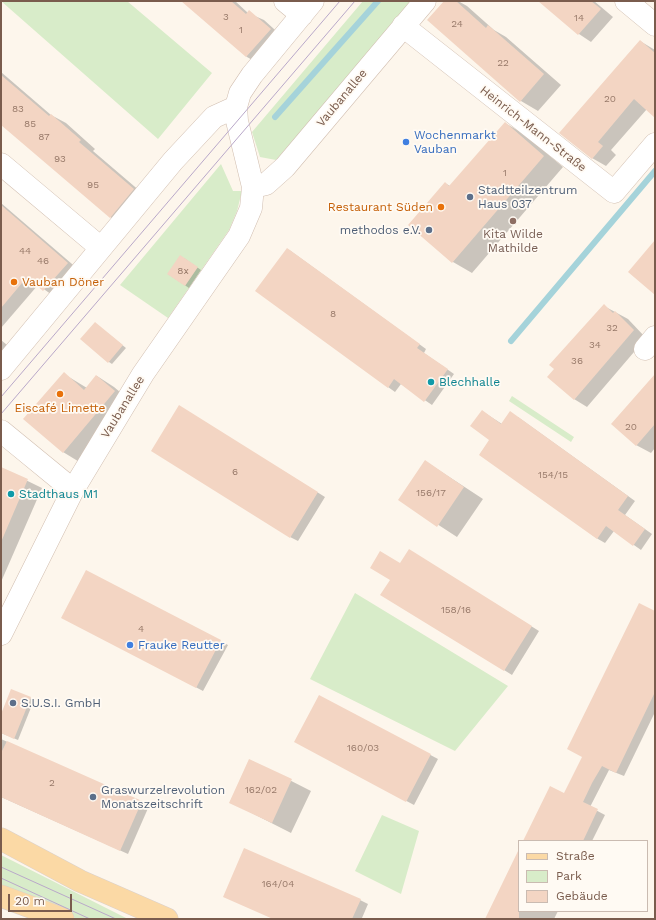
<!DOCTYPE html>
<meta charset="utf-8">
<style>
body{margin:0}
#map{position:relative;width:656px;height:920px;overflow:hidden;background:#fdf6ec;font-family:"Work Sans",sans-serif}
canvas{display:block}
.frame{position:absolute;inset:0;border:2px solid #7a5c4d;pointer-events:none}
.legend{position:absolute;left:518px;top:840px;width:130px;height:72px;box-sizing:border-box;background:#fffaf3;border:1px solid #cabbb1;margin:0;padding:5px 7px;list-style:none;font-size:12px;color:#7a5c4d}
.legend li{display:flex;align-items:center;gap:8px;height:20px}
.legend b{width:20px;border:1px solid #cabbb1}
.scale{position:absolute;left:8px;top:894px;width:64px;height:18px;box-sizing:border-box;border:2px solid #7a5c4d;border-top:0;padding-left:5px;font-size:12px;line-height:14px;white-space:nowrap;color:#7a5c4d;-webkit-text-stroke:3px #fffaf3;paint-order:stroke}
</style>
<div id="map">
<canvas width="656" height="920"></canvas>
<div class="frame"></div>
<ul class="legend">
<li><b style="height:5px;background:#fbd9a5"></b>Straße</li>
<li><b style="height:11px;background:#d8ecc9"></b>Park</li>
<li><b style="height:11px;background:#f3d5c3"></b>Gebäude</li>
</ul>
<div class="scale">20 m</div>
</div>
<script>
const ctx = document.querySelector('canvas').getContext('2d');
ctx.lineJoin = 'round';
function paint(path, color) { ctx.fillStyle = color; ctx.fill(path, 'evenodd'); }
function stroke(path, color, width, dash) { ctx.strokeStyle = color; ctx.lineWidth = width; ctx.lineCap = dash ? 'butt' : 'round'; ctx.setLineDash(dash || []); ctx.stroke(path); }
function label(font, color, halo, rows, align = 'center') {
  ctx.font = font + ' "Work Sans",sans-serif'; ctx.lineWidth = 3.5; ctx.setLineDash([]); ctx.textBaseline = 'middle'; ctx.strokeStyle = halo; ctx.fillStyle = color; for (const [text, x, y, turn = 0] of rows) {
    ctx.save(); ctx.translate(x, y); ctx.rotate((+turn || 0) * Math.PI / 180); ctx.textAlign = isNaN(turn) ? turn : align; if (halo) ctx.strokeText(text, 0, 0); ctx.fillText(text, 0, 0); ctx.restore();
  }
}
const green = new Path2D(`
 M1,1H127L212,73L158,139Z
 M363,1H414L276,160L260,157L252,132Z
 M221,164L233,191H242L237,211L229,230L168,318L120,285Z
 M512,396L574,437L571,442L509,401Z
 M355,593L508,686L455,751L310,679Z
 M382,815L419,831L401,894L355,871Z
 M1,855L128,919H78L1,890Z`);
const shadow = new Path2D(`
 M183,1H235L248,13L264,20L284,38L261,65L247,57Z
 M445,1H458L467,6L494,30L506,37L561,85L538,111L521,101L428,20Z
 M540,1H594L613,17L591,42L579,34Z
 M640,41L655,50V117L647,109L611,150L616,155L606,166L592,158L560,133Z
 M1,72L51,115L66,123L95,149L93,151L148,198L125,225L110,217L1,122Z
 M505,123L524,134L563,167L472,273L453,262L445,183L450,186Z
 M1,203L79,270L55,297L38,285L1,328Z
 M288,249L426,349L424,353L454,374L432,405L401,384L395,392L388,387Z
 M184,258L201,270L189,288L168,274Z
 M604,306L628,319L646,338L587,407L574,399Z
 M95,323L126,348L112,364L109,362Z
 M1,340L12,349L1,362Z
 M64,374L87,388L97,376L114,387L132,402L81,463L63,452Z
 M655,375V448L651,453L636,445Z
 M187,411L325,497L298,541L290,537Z
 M482,411L502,424L518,417L635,501L625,515L652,534L641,550L614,531L605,543L598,539L480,454L490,440Z
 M425,461L483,499L457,537L400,500Z
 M1,468L42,488L1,582Z
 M417,555L539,631L512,675L504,670L401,564Z
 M655,612V712L624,776L609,770L590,807L605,815L592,841H524L565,794Z
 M70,621L220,641L228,645L203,691Z
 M12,690L34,700L18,740L1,733V716Z
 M319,696L438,759L414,805L303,746Z
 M1,739L149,806L128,854L1,797Z
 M250,760L311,791L291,833L230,802Z
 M519,851V911H558L554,919H486Z
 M360,900L368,904L362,918L365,919H273Z`);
const stream = new Path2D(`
 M275,117L378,1
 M511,341L655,171`);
const building = new Path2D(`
 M181,1H231L246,14L249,10L271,29L246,57Z
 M444,1H456L486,28L488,25L544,74L520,102L427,20Z
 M538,1H591L601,9L578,35Z
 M640,40L655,53V118L634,99L598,142L603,146L592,159L559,133Z
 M1,75L49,116L51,114L81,140L79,142L134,189L110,218L1,125Z
 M505,122L544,156L452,263L408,225L445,182L449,186Z
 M1,205L68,263L43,291L27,277L1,308Z
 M655,240V295L628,272Z
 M287,248L420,344L417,348L448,369L424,402L394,379L388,388L255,291Z
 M180,255L198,267L185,286L167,274Z
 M604,304L613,313L615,311L634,330L574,400L547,377L554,369L549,365Z
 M95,322L123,345L108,363L80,339Z
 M64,372L84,390L96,375L115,391L63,453L23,419Z
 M655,374V424L636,446L611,424Z
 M179,405L318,492L290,538L151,451Z
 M482,410L501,424L510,411L628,496L618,510L645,529L633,546L606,526L597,539L479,455L489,440L470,426Z
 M425,460L464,487L437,527L398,500Z
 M1,467L28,479L1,542Z
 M409,549L532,626L504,671L380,595L390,580L370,568L380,551L400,563Z
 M86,570L221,640L196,688L61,618Z
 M639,603L655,611V692L616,773L602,766L592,783L583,802L598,809L583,841H523L550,786L564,793L582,757L567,749Z
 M11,689L31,697L14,739L1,733V714Z
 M319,695L431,754L406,802L294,742Z
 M7,741L142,801L120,851L1,797V753Z
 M249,759L292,779L272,823L229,803Z
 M244,848L361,899L352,919H273L223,897Z
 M519,849V919H485Z`);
const minor = new Path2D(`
 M285,1L302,15
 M626,1L655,25
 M403,26L614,192L655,144
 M1,164L101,248
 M253,187L266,184L285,167L425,1
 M645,349L655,337
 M1,369L173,161L214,117L236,107
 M1,431L73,490
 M1,634L73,490L143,374L239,236L251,208L253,187L237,121L236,107L240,93L252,75L313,1`);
const major = new Path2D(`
 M1,839L80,881L167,919
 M1,896L63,919`);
const tram = new Path2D(`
 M1,397L340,1
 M1,414L355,1
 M1,867L116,919
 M1,878L90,919`);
const markers = [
 [406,142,4,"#3f7fe0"],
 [470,197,4,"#5c6f8a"],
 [441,207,4,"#e8710a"],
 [513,221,4,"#8d6e63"],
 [429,230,4,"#5c6f8a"],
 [14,282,4,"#e8710a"],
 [431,382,4,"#0f9aa8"],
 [60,394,4,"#e8710a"],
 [11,494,4,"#0f9aa8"],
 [130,645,4,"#3f7fe0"],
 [13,703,4,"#5c6f8a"],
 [93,797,4,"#5c6f8a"]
];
const numberNames = [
 ["3",226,17],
 ["14",579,18],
 ["24",457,24],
 ["1",241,30],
 ["22",503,63],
 ["20",610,99],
 ["83",18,109],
 ["85",30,124],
 ["87",44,137],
 ["93",60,159],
 ["1",505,173],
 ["95",93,185],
 ["44",25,251],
 ["46",43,261],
 ["8x",183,271],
 ["8",333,314],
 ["32",612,328],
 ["34",595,345],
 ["36",577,361],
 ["20",631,427],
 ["6",235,472],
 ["154/15",553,475],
 ["156/17",431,493],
 ["158/16",456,610],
 ["4",141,629],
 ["160/03",363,748],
 ["2",52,783],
 ["162/02",261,790],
 ["164/04",278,884]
];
const streetNames = [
 ["Vaubanallee",342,98,-50],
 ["Heinrich-Mann-Straße",533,129,38],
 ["Vaubanallee",123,407,-58]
];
const shopNames = [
 ["Wochenmarkt",414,135],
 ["Vauban",414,149],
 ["Frauke Reutter",138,645]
];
const serviceNames = [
 ["Stadtteilzentrum",478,190],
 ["Haus 037",478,204],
 ["methodos e.V.",421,230,"right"],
 ["S.U.S.I. GmbH",21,703],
 ["Graswurzelrevolution",101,790],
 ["Monatszeitschrift",101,804]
];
const foodNames = [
 ["Restaurant Süden",433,207],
 ["Vauban Döner",22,282,"left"],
 ["Eiscafé Limette",60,408,"center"]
];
const educationNames = [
 ["Kita Wilde",513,234],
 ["Mathilde",513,248]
];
const cultureNames = [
 ["Blechhalle",439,382],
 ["Stadthaus M1",19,494]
];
paint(green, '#d8ecc9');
paint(shadow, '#0003');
stroke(stream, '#a5d3da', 6);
paint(building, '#f3d5c3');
stroke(minor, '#d1beb0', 23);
stroke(major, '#dad1cd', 23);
stroke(minor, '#fff', 22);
stroke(major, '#fbd9a5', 22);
stroke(tram, '#b9a8c9', 1);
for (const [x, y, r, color] of markers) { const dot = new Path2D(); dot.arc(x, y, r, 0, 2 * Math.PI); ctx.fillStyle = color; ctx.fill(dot); stroke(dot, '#fffaf3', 1.5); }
label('10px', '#987a6a', null, numberNames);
label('12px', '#7a5c4d', '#fffaf3', streetNames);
label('12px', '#366cbe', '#fffaf3', shopNames, 'left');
label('12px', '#4e5e75', '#fffaf3', serviceNames, 'left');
label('12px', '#c56008', '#fffaf3', foodNames, 'right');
label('12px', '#785e54', '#fffaf3', educationNames);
label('12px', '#0d838f', '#fffaf3', cultureNames, 'left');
</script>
